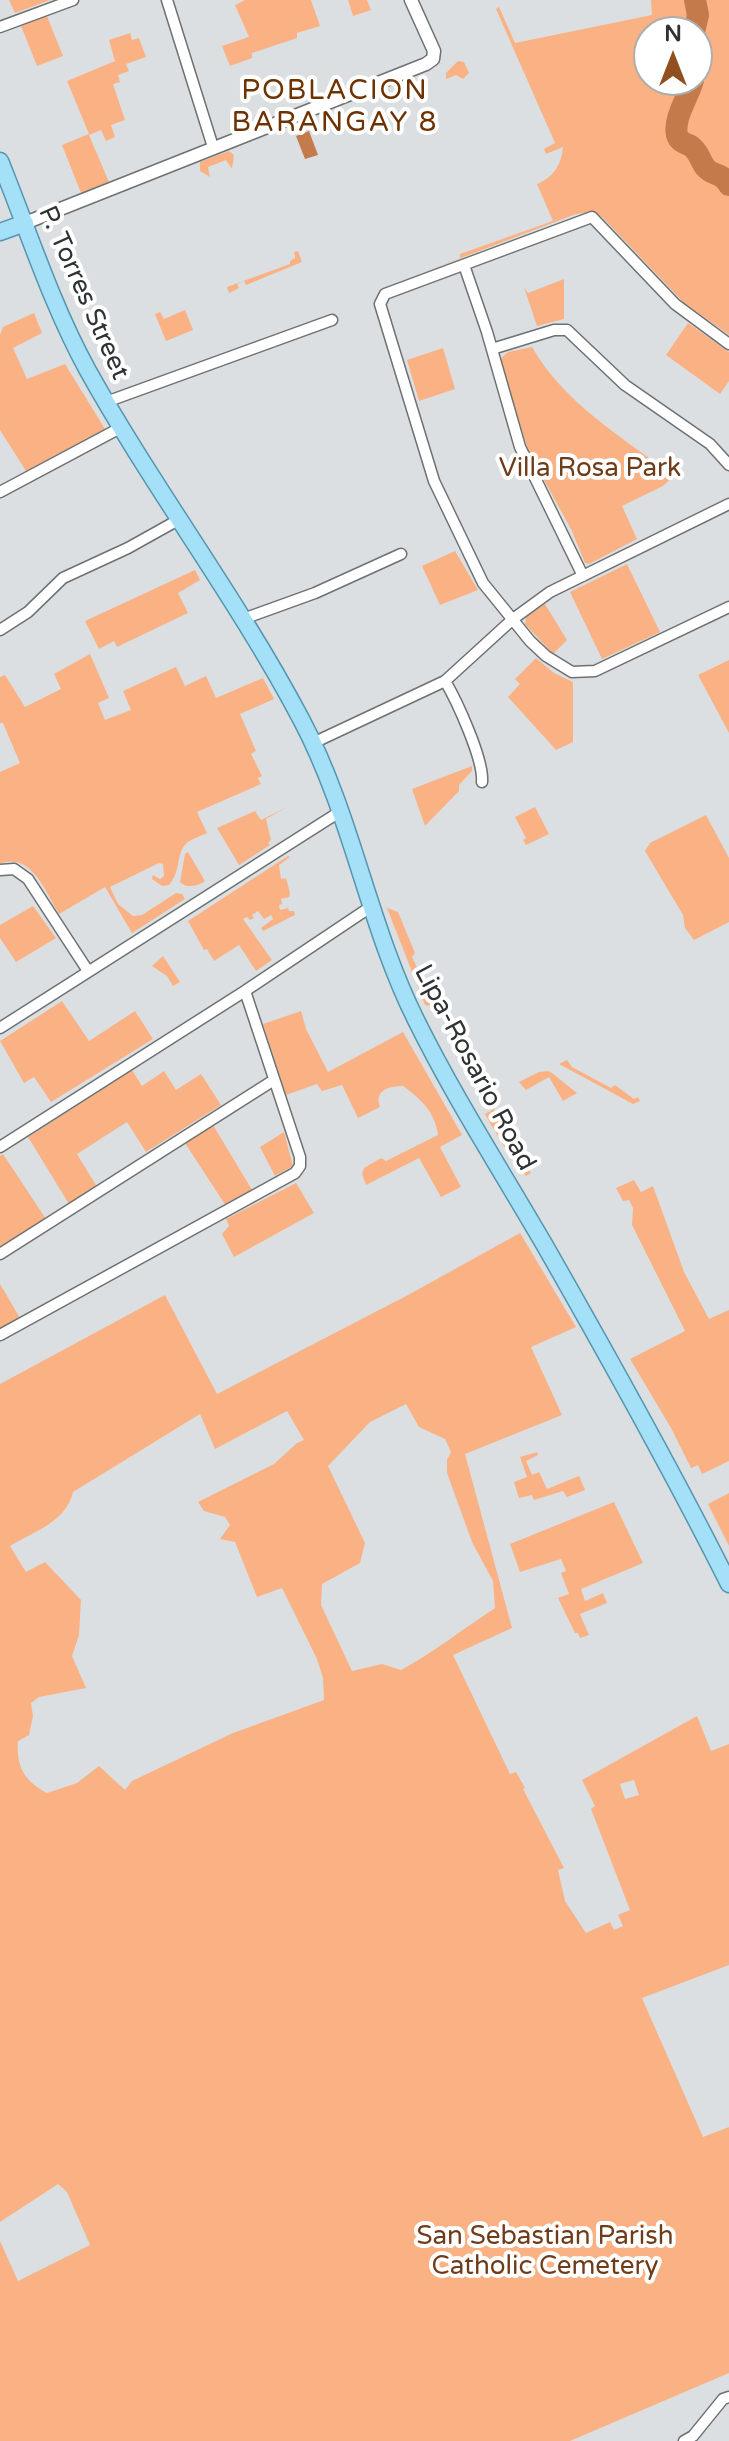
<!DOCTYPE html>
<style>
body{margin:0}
#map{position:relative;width:729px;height:2441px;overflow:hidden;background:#dbdfe1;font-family:"Varela Round",sans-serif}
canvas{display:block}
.north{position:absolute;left:633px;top:16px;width:80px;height:80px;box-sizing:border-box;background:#fff;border:2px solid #acadad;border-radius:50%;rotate:0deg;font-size:22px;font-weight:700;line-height:32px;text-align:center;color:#2f3132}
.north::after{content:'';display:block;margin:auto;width:28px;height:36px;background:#914e1e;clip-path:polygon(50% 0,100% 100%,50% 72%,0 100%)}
</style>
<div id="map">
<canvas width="729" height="2441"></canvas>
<div class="north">N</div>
</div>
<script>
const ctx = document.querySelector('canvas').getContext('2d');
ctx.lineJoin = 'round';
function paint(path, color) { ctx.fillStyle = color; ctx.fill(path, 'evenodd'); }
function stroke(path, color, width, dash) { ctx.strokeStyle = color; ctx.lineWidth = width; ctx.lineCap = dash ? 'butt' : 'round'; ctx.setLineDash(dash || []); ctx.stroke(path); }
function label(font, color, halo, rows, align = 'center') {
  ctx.font = font + ' "Varela Round",sans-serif'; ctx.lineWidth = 8; ctx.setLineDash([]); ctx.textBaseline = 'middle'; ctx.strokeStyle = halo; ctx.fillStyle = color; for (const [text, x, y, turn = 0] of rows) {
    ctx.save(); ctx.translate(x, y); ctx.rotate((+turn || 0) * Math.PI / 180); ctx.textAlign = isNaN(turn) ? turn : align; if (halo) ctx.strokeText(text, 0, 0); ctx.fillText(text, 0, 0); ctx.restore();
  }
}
const green = new Path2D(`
 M9,0H50L15,13Z
 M245,0H311L320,26L297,33V38L252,53V58L230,66L222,46L249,37L235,5Z
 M348,0H367L371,10L353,16Z
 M651,0H729V335L683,302L602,217L593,212L576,214L422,273L460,258V254L553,221L537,184C554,177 561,165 563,147L546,154L544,149L555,143L496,9L499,7L515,43L652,15ZM649,32H697V80H649Z
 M47,16L63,56L37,66L21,26Z
 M130,33L132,40L139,38L146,57L126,64L129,71L118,75L120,82L113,84L125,120L111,125L115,137L106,141L101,130L89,135L109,182L81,193L62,145L89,134L67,81L115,61L109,40Z
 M458,61L464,62L469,73L463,79L456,75L446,79V73Z
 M229,151L234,155L232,169L226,160L208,167L210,177L200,171V162Z
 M298,251L302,262L246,285L244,281L237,284L239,288L229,293L227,287L290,264V261L295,258L294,252Z
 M564,279V319L537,326L524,287L528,293Z
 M185,310L193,330L166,341L155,314L160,312L164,319Z
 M34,313L42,333L13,348L27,379L65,364L105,429L26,471L0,430V335L3,327Z
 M688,323L729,352V381L720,394L666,355Z
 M532,347C564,403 623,438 674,476L663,486L622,506L637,539L589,564L585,563L571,529L529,453L501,365V358L508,352Z
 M443,348L455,389L419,401L407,360Z
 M455,551L478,590L440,605L422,566Z
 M627,564L660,632L602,659L570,592Z
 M195,570L200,580L178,593L188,613L117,647L114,641L99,649L85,621Z
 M545,604L567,640L553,654L525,624L526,617Z
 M90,654L109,698L98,703L105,720L131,710L123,691L176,667L185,686L206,676L216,698L263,678L274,699L240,714L256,751L251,754L262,776L258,778L261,784L197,812L207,833C201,836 194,838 188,842C175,852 182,871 169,885L162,886L152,879L153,875L160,879L164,876L163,864L159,863L110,887L118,904L133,916L142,915L176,893L182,894L185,899L132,933L105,887L59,914C46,893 31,851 0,864V772L20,763L3,723H0V677L5,675L25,707L61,689L54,674Z
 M536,658L554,673L573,682V742L556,750L508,697L520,684L515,679Z
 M729,660V733L698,675Z
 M472,766V771L459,785V791L425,826L412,789Z
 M287,807L266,819L271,840L268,843L270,845L239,865L217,828L255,811L261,820Z
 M535,807L549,834L526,845L523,840L526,838L515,817Z
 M706,815L729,858V922L694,940L685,928L683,915L645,851L650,843Z
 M188,852L205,881C198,886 187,889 180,882L185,854Z
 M288,856L290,857L279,865L281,879L286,878L290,893L289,897L281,899L282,904L279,905L280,910L288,908L289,911H294L295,915L263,931L261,928L273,919L271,915L264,919L258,911L252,915L254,918L250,920L247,917L243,919L272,960L256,971L239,945L214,961L207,949L204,950L188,921Z
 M33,906L56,938L16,962L0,938V925Z
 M387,908L398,912L415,953L412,957L422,978L428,979L436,1000L431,1006L425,1005Z
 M163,956L180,982L173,986L167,976L152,966Z
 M62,1001L89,1041L135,1011L153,1039L51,1102L34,1077L24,1083L0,1041Z
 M301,1011L306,1029L328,1072L403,1032L462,1135L440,1147L461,1187L441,1197L419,1158L366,1185L362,1174L364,1168L381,1158L386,1161L438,1135C435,1112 421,1099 403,1086C389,1086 374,1090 380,1107L358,1118L342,1085L322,1091L317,1084L286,1095L263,1024Z
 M567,1060L572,1067L611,1088L615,1085L634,1099L638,1097L640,1101L633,1104L559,1064Z
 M132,1070L142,1086L164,1071L176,1090L201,1074L221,1105L146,1152L127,1122L77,1154L97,1187L69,1204L28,1137Z
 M548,1071L552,1073L577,1093L563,1101L549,1077L526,1090L519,1082L539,1072Z
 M494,1109L531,1173L526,1176L523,1172L520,1174L485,1114Z
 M213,1125L252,1190L226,1206L185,1143Z
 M284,1132L293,1166L275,1176L260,1147Z
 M3,1154L46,1219L0,1247V1156Z
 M634,1180L641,1192L653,1186L684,1272L709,1319L729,1310V1461L702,1474L698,1465L691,1468L671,1428L630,1359L685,1331L632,1225L633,1208L629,1200L623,1201L616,1188Z
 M296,1183L314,1213L234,1257L222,1234L229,1226L226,1219Z
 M520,1233L576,1327L531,1347L562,1415L465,1454L512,1628L453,1655L510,1774L516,1772L525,1788L523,1789L564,1868L558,1870L565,1901L586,1933L610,1922L614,1930L623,1926L618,1915L630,1910L591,1809L595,1806L582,1780L697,1716L711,1751L729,1744V1965L642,1998L703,2137L729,2127V2373L570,2441H0V2241L18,2281L90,2245L67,2192L58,2184L0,2222V1384L165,1295L217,1394L408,1295ZM406,1404L419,1427L445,1439L451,1452L447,1460V1473L472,1542L493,1581L495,1608C463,1629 434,1652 401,1670L382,1664L352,1671L321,1605L322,1584L360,1563L365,1543L328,1466L370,1422ZM287,1411L304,1440L297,1443L274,1464L198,1502L204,1511L225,1517L230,1525L220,1539L235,1542L257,1597L282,1588L317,1659L323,1678L324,1700L233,1733L132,1781L125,1790L99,1766L77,1783L47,1793C24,1781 16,1766 18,1741L29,1735L33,1716L31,1703L39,1697L86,1688L72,1656L79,1635L81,1600L45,1562L26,1572L10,1546C35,1531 66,1522 73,1492L200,1414L215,1449ZM634,1780L639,1795L625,1799L620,1784Z
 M0,1284L20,1318L0,1330Z
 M537,1452L538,1455L526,1461L532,1475L539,1472L547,1489L579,1476L585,1490L567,1497L563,1491L534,1500L532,1495L519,1498L514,1482L527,1477L520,1457Z
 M729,1493V1546L708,1504Z
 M614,1502L643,1563L581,1589L585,1601L603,1593L607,1603L580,1614L589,1635L580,1638L578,1633H575L558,1598L569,1594L561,1573L566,1571L561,1559L520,1572L510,1544Z`);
const water = new Path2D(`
 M309,131L318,155L305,159L296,136Z`);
const river = new Path2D(`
 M694,32L698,15L695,0
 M693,80C689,96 673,118 677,135C679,142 685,143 691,146C699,152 700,160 705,167C713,177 721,171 729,185`);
const minor = new Path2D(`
 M167,0L213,147
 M0,27L73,0
 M464,265L487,332L520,447L583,576
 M729,344L675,304L592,217L385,294L380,304L434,481L483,583L530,641L546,656L572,672L595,671L729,607
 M492,349L554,330H567L625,385L710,444L729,465
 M106,402L332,320
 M0,492L122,427
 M243,619L315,593L401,554
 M0,630L28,612L63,578L128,548L180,519
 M445,681C457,701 484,760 482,782
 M313,743L445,681L513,619L550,592L729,504
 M0,870L14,869L28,879L88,971
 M0,1028L341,811
 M0,1147L245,991L372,906
 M0,1254L274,1080
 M0,1335L295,1173L300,1166V1157L245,991
 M684,2441L693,2436L723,2399L729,2397`);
const tertiary = new Path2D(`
 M25,223L426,64L433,59L434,51L411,0`);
const primary = new Path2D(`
 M0,161C28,230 51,303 87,369C153,488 237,598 301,719C352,815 368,924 416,1020C454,1097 501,1170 544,1244C608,1356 671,1468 729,1584
 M0,232L25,223`);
const streetNames = [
 ["P. Torres Street",83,293,66],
 ["Lipa-Rosario Road",474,1068,62]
];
const parkNames = [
 ["Villa Rosa Park",590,469],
 ["San Sebastian Parish",545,2237],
 ["Catholic Cemetery",545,2267]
];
const neighbourhoodNames = [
 ["POBLACION",335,92],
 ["BARANGAY 8",335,124]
];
paint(green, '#fab285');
paint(water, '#c47a4a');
stroke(river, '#c47a4a', 22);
stroke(minor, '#6d7172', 13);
stroke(tertiary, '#6d7172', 15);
stroke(primary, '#5495af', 19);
stroke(minor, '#fff', 10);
stroke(tertiary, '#fff', 12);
stroke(primary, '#a4e0f7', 16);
label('26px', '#2f3132', '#fff', streetNames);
label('26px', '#6f3c19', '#fff', parkNames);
ctx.letterSpacing = '2px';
label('28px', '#6d3200', '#fff', neighbourhoodNames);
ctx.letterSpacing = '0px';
</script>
